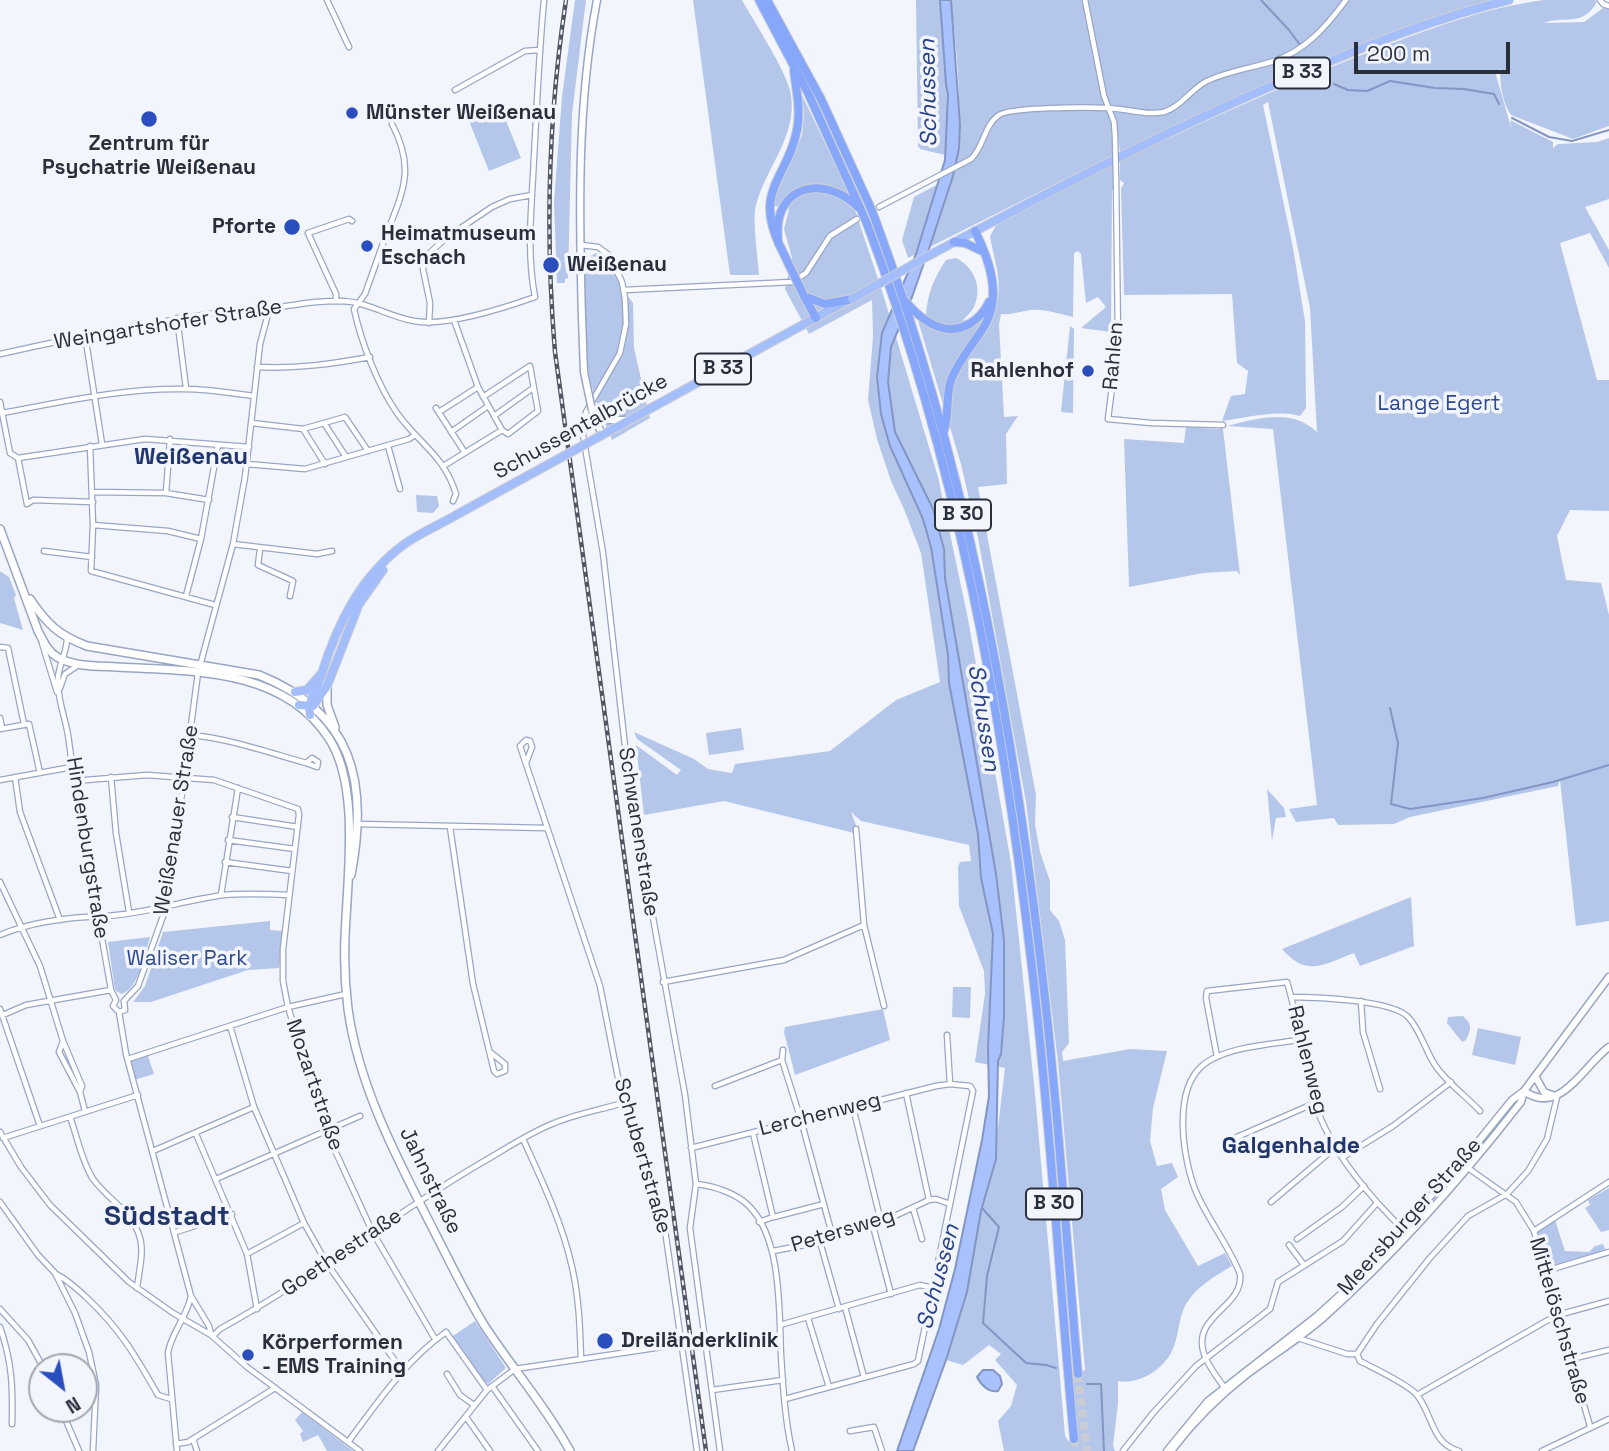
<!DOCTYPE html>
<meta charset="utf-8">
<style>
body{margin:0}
#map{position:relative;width:1609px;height:1451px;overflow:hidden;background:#f2f5fc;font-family:"Space Grotesk",sans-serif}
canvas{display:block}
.north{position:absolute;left:28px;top:1353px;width:70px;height:70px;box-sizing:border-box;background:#f2f5fc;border:2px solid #a2a6af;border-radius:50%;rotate:149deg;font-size:19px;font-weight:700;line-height:28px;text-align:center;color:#2a2f3c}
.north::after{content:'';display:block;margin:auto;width:24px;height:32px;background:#2a4ebe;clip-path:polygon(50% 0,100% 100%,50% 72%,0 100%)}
.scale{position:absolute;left:1354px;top:42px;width:156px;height:32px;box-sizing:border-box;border:4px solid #2a2f3c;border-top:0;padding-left:9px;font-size:21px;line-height:24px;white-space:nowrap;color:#2a2f3c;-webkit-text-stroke:5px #f2f5fc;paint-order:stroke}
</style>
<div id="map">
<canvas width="1609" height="1451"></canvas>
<div class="north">N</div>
<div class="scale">200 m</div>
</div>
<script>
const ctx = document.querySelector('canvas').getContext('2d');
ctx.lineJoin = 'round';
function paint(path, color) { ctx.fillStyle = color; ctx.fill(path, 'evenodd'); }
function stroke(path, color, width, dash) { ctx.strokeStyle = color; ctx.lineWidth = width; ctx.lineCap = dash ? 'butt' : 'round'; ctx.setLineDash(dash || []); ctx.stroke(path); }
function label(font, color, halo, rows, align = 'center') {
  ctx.font = font + ' "Space Grotesk",sans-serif'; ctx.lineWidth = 7; ctx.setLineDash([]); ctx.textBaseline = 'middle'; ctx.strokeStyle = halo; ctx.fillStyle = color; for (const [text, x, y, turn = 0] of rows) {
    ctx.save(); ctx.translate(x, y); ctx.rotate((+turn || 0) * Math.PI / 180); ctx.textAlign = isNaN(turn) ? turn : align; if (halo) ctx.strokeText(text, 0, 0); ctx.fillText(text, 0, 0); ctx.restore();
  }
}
const green = new Path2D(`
 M575,0H586L572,114L568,278L565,279V283H557L554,202L562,97Z
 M693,0H742C754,22 788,73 791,95C797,137 766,167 756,205C752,220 758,258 759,275H730Z
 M916,0H940L946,84L948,95L945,155L920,149L918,146Z
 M951,0H1495C1433,15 1373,40 1314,64C1248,92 1184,121 1120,152L1116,120L1111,121L1113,155L908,258L902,240L914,197L953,176C965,118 957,58 951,0Z
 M1544,0H1595L1597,2C1582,28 1564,15 1544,23L1584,22L1603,8H1609V126L1573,139L1511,115C1502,102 1500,84 1500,68L1496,75L1512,131L1510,120L1553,142V148L1558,144L1597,142L1609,138V199L1585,207L1609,250V268L1590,233L1560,243L1597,380H1609V511L1570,510L1557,536L1566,580L1601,583L1609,615V921L1576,926L1560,780L1558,786L1410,817L1394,824L1338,825L1334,818L1296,822L1289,809L1317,805L1273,429L1227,426C1258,418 1292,408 1317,432L1310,308L1268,102L1263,105L1293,248L1305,321L1306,408L1300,416C1280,409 1243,418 1222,421L1231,396L1245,394L1248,371L1237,363L1232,294L1124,295L1121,189L1124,183L1120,180V161C1207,120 1294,80 1385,46C1437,26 1489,7 1544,0Z
 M801,93L850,195L883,294L938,477L968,619L1011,863L1035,1094L1065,1435L1068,1441L1078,1437L1072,1377L1085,1370L1058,1062L1026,802L978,538L961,464L916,314L946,329L979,317L993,315C1005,284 995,266 990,236L997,224L1113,163L1115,190H1112L1111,332L1081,328L1106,307L1098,297L1086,303L1081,254L1078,251L1074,253L1073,317C1059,314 1045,309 1031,310C1021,311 1012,315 1001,314L999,324L1004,417L1018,416L1006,434L1007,484L978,487L1036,795L1035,824L1040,852L1050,881V910L1059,921L1065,940L1069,1043L1062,1052L1063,1061L1130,1049L1167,1051L1153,1108L1150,1141L1157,1166L1172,1163L1178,1177L1161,1189L1165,1210L1198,1266L1225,1253L1232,1266C1214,1277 1197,1286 1186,1304C1178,1318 1179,1337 1172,1351C1163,1370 1138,1385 1118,1381V1403L1113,1446L1115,1451H1004L998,1421L1011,1406L1017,1385L995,1360L1001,1354L989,1345L963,1365L946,1360L967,1292L981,1211L993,1170L1005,1068L975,1062L985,994L984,971L959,906L958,867L960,862L971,861L969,845L861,821L851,812L856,825L854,833L724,801L644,815L636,745L677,775L681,770L637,739L634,732L694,759L708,769L732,773L735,764L830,751L896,700L940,682L921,553L904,509L891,481L877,439L868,400L873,336L872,300L809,334L785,289L792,258L784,229L789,209L774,206L775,198L802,135L804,113Z
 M501,108L521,158L489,171L469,121Z
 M596,253L608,261L621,287L633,303L634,348L650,418L612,440C604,421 596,403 591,384C582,345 584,304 584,265L586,259Z
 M956,258C974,267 983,287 974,307C971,312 966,317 962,321L974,317C953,330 940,326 921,313L926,314C928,292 934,278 946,260Z
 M1070,326L1074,329L1073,413L1061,412Z
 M1220,426L1223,429L1240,575L1237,571L1203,573L1129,587L1124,439L1184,443L1186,427L1219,429Z
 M416,495L437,496L439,506L433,513L417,512Z
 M0,571L9,577L16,595L14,598L23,630L0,623Z
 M741,728L744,750L709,755L706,733Z
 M1267,789L1284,808L1286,817L1276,818L1272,841Z
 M1411,897L1414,946L1360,966L1354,953C1324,964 1307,978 1282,949Z
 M270,921V930L284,931L279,968L248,970L151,1002H133L145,986L163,932Z
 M150,937C145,953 138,991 121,994L115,990L108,942Z
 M953,987H971L970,1018L952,1017Z
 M883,1009L890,1040L795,1075L784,1032L785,1027Z
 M1463,1016C1473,1025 1471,1029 1466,1040L1462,1042L1447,1023L1448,1017Z
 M1478,1028L1521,1037L1515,1065L1472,1055Z
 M147,1053L154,1074L134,1080L128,1059Z
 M1609,1188V1230L1601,1232L1585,1208L1590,1205L1588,1200Z
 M1554,1217L1565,1251L1589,1252L1595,1246L1603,1244L1607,1253L1546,1271L1534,1231Z
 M475,1321L506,1368L488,1384L479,1376L453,1336Z
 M302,1412L353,1451H327L318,1435L303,1442L300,1434L303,1431L295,1420Z`);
const water = new Path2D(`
 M940,0H951L960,125L959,148L953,176L931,243L912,297L891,347L888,382L895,432L933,509L944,549L945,578L996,874L1004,940V1017L1001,1054L998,1061L996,1159L981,1211L967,1292L946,1360L913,1451H897L939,1329L955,1269L982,1140L989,1096L988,1048L993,934L981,878L978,834L949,683L948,655L931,547L923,519L890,446L881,414L877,377L882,333L916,254L945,160L948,95L946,84Z
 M983,1370H993L1000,1376L1002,1384L998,1391C989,1393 981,1385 977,1377Z`);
const stream = new Path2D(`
 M1261,0L1289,30L1300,45
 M1334,84L1348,90L1367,91L1390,81L1435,88L1464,89L1494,94L1499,104
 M1512,118L1549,137L1572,141L1609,130
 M1390,708L1398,743L1391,804L1410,809L1483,798L1553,782L1609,765
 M982,1208L999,1227L987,1276L983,1323L1026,1363L1046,1365L1056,1368
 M1087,1384H1101L1104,1451`);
const trunkTunnel = new Path2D(`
 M1078,1374L1087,1451
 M1074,1439L1076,1451`);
const minor = new Path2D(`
 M327,0L349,47
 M1085,0L1104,96L1114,122L1115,136
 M1600,0L1603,4L1609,6
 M455,90L525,51L539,50
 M1116,177L1118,339L1108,419L1151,423L1223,425
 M879,207L971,159C984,147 984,125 999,115C1011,107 1088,107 1106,108C1125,108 1145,116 1164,112C1181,107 1192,88 1207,81C1228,71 1252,68 1274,61C1305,51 1327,26 1346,0
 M388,230C405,188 414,166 392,124
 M385,238L365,294L354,309C361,342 378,386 397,413C419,444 444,455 456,494L453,501
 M581,245L598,247L609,255L622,282L625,299L626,324L620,353L586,412L583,435L603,553L630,790L685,1095L696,1184L690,1228L720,1451
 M624,290L792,282L806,273L830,236L857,219
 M336,301V294L308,233L349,219L352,221
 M177,318L186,388
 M429,323L430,303L423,269L424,258L446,238L492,207L510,199L532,195
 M85,335L102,444
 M0,354C85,335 170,319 257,307C270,311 280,306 294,305C309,302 326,301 342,301C369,302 389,317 414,321C446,327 504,308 535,297C526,251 532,204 534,157C537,105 539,52 544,0
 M257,367C296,369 332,364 370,357
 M483,397L530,366L538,411L508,434L502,430
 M0,402L10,453L18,458
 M436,408L465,453
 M439,412L478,387
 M2,413C62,402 123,388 184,389C208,389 231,393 254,396
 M494,416L533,388
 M252,423L303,429L345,417L368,451
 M324,423L346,457
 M303,429L325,464
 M451,432L488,406
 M90,446L93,525L91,571L215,605
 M388,446L400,489
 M18,458L145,439L249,447
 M18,458L27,504L33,500L93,502
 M247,464L305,469L409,439L415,435
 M445,465L502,430L478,387L454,320
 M93,492L166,493L209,500
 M166,493L170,439
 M93,525L168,531L201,539
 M233,544L317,554L332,551
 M260,549L258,565L293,581L290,596
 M44,551L92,557
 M186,596L201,539L218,445
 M67,638C67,653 58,665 58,680C57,701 67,721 69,742C80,825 97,907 111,990L116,1000L113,1006L119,1012L126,1054L191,1296C187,1317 171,1333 168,1353L177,1451
 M42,643L57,692
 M0,647L8,648L24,724
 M60,688L65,674L77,666
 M0,718L2,728
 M0,729L29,724L40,773
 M191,735C231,739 267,752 306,763L317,767L318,762L312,758L306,763
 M526,763L532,747L530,741L526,740L520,746L600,986L623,1103L663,1216L697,1451
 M15,777L20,812L60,920
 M111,777L116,833L129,912
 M0,780L72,767
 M74,781L147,775L214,780L298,809L299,815L283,949V981L288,1007L326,1131L372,1231L435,1339
 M232,817L298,827
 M358,824L546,828
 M450,827L473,984L494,1071L497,1074L505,1071V1064L490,1052
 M856,829L864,925L884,1006
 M228,840L295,849
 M225,862L292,871
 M0,882L40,966L63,1041L82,1086L80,1092L85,1111
 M221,895L238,788
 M0,935C33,921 70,917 106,916C145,914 185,900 224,895C245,893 267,894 289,895
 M663,982L784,960L864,925
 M1292,997C1315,997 1392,1000 1408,1017C1420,1029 1425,1050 1435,1065C1446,1082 1466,1096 1480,1111
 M124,1001L138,986L167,905L198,673L233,544L245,477L260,344L269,310
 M1361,1001L1363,1032L1380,1089
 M0,1009L40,1126
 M119,1012L125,1010L124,1001
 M3,1015L26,1005L111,990
 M230,1026L254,1107L304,1223L326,1262L402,1371
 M947,1035L950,1084
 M63,1041L59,1052L80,1092
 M783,1050L782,1060L801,1120L833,1238
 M1217,1057L1206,998L1207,991L1287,982C1299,1022 1303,1063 1315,1103C1330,1151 1372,1200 1408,1234
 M128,1059L288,1007L346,994
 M715,1086L782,1060
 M906,1093L929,1200
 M853,1107L881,1222
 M70,1117C77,1136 82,1162 93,1179C101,1190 111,1198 120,1207C149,1236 142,1251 137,1288
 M0,1132L21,1167L50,1205L129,1282L173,1313L211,1335L247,1367L360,1451
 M753,1133L773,1217L759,1222
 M196,1134L247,1254L257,1309
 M1237,1137L1315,1103
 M3,1138L138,1095
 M523,1139C542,1181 562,1222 572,1267C579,1297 580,1328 581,1359
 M691,1148L936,1086L950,1084L970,1086L973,1091L918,1361L914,1364L785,1399
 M153,1151L254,1107
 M1343,1157L1393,1126L1451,1082
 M1461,1163L1516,1202L1534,1231L1590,1426
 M216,1179L360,1116
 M696,1184C714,1186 736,1193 749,1206C782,1239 779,1311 781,1355C783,1387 785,1420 792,1451
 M0,1202L38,1255L55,1273L75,1313L89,1352L96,1385L93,1451
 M1271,1202L1336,1147
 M913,1208L922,1239
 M774,1217L824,1204
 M873,1226L891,1294
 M1534,1231L1609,1182
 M176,1232L232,1214
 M1297,1239L1342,1207L1364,1186
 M820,1242L839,1309
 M1289,1245L1304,1265
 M773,1251L820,1242L873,1226L929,1200L936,1199L950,1204
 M247,1254L304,1223
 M1546,1271L1609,1252
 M56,1274C68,1280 76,1288 86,1297C121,1330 135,1355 158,1395L171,1399
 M191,1296L209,1326L211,1334
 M845,1307L864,1377
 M0,1309L28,1340L43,1367
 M1558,1315L1609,1301
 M808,1318L829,1387
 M780,1325L920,1285L933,1288
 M0,1327C12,1362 13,1387 12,1424
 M213,1336L220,1329C311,1279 392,1215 481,1163C504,1150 527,1134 552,1124C574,1114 600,1110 623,1103
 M1298,1338L1347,1354H1357
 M1357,1354L1377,1324L1429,1259L1468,1216L1507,1194L1528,1171L1547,1139L1557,1097
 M1357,1354L1360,1361C1373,1368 1408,1384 1417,1395C1433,1415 1431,1443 1459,1451
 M1571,1359L1609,1350
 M447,1374L460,1395L474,1405
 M492,1386L538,1451
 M1224,1387C1217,1377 1208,1366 1204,1354C1191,1315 1244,1308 1240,1274C1229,1246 1209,1221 1197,1194C1183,1162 1172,1092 1202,1066C1223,1047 1272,1044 1299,1040
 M712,1390L783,1380
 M1417,1395L1548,1320L1558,1318
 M61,1409L79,1451
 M466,1417L490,1451
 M850,1431L874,1427L882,1451
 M193,1439L197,1451
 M348,1442C378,1402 405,1361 446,1332L487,1390
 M176,1444L188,1442L275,1388
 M438,1451L487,1390L515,1369L682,1344
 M1123,1451L1153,1413L1196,1366L1270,1309L1278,1282L1343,1241L1377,1203
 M1542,1451L1609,1419`);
const tertiary = new Path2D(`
 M582,318C579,211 577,105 597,0
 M592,410L609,420H625
 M593,412L602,435
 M1535,1076L1544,1092L1555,1096
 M1524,1091C1560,1117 1584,1065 1609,1047
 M1167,1451L1208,1401L1317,1316L1360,1277L1401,1228L1461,1163L1512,1100L1524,1091
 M1171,1451C1192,1423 1218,1397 1246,1375C1271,1356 1299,1339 1323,1318C1396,1253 1461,1179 1521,1102L1524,1091L1609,977`);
const secondary = new Path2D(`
 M0,529L38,631C43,640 47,651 57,657C74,667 98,666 117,667C191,671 282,668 328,737C361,785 347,880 345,937C344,961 345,985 348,1009C359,1089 400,1164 436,1235C452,1266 467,1298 486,1328C513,1369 546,1407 570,1451
 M30,599C47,624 58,635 87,646L259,675C353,713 369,781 351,875
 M327,686V705L335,727`);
const primary = new Path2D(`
 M928,256C1049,192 1169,129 1295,76C1365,46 1435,18 1509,0
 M602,435L848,300
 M295,692L307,690L321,674
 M299,705L313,706L327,686L359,604L383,570
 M310,715C307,700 317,691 321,676C337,624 361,575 406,543C422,532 441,524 458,514`);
const trunk = new Path2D(`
 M759,0L808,93L861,210
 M767,0L821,99L869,204
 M875,219C963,455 1010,707 1040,956C1057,1095 1066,1235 1078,1374
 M867,224C957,461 1003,717 1032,968C1051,1125 1059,1282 1074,1439
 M778,238C773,185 824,174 858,207
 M954,242L965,243L984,252
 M779,244C754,189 788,178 797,130C801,109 796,90 794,70
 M804,296L825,304L852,299
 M804,296L816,318
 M905,301C922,321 945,339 971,323C980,317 985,311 989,302
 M943,433C950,417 945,398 951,380C959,359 974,344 985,325C1002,295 989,259 975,231`);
const rail = new Path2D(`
 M566,0C548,118 545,234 555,352L706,1451`);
const minorBridge = new Path2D(`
 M1115,136L1116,177`);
const tertiaryBridge = new Path2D(`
 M582,318L584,372L592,410`);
const primaryBridge = new Path2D(`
 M852,299L928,256
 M458,514L602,435`);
const trunkBridge = new Path2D(`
 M869,204L875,219
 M861,210L867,224
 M779,244L804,296`);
const markers = [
 [352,113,7,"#2a4ebe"],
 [149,119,9,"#2a4ebe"],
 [292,227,9,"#2a4ebe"],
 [367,246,7,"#2a4ebe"],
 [551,265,9,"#2a4ebe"],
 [1088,371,7,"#2a4ebe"],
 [605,1341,9,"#2a4ebe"],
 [248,1355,7,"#2a4ebe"]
];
const shields = [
 [1302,73,56],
 [723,369,56],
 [963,515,56],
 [1054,1204,56]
];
const shieldNames = [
 ["B 33",1302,73],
 ["B 33",723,369],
 ["B 30",963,515],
 ["B 30",1054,1204]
];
const poiNames = [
 ["Münster Weißenau",366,113],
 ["Zentrum für",149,144,"center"],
 ["Psychatrie Weißenau",149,168,"center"],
 ["Pforte",276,227,"right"],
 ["Heimatmuseum",381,234],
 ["Eschach",381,258],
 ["Weißenau",567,265],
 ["Rahlenhof",1074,371,"right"],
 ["Dreiländerklinik",621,1341],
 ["Körperformen",262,1343],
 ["- EMS Training",262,1367]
];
const streetNames = [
 ["Weingartshofer Straße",168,325,-9],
 ["Rahlen",1114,356,-85],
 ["Schussentalbrücke",581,427,-29],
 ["Weißenauer Straße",177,820,-81],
 ["Schwanenstraße",638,832,81],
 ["Hindenburgstraße",87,848,81],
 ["Rahlenweg",1307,1060,76],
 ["Mozartstraße",314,1085,71],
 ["Lerchenweg",820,1115,-14],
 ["Schubertstraße",642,1156,74],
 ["Jahnstraße",430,1181,64],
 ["Meersburger Straße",1410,1217,-48],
 ["Petersweg",843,1231,-17],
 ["Goethestraße",342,1253,-34],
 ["Mittelöschstraße",1559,1321,74]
];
const parkNames = [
 ["Lange Egert",1439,404],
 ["Waliser Park",187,959]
];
const waterNames = [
 ["Schussen",929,93,-91],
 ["Schussen",983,718,81],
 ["Schussen",939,1277,-75]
];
const neighbourhoodNames = [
 ["Galgenhalde",1291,1147]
];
const quarterNames = [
 ["Weißenau",191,457]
];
const districtNames = [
 ["Südstadt",167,1217]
];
paint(green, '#b5c6eb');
paint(water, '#a9c2fd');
stroke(water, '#8396c3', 2);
stroke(stream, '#8396c3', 2);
stroke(trunkTunnel, '#cacdd6', 8, [8, 4]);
stroke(minor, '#98a6c5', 7);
stroke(tertiary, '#98a6c5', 9);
stroke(secondary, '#98a6c5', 10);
stroke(primary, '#d0d1d4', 10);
stroke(trunk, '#d0d1d4', 10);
stroke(minor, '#fff', 4.5);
stroke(tertiary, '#fff', 6);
stroke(secondary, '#fff', 7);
stroke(primary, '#a4bdfb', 8);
stroke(trunk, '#86a7fa', 8);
stroke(rail, '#525662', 4.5);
stroke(rail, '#f2f5fc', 2, [5]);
stroke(minorBridge, '#98a6c5', 7, []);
stroke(tertiaryBridge, '#98a6c5', 9, []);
stroke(primaryBridge, '#d0d1d4', 10, []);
stroke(trunkBridge, '#d0d1d4', 10, []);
stroke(minorBridge, '#fff', 4.5);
stroke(tertiaryBridge, '#fff', 6);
stroke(primaryBridge, '#a4bdfb', 8);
stroke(trunkBridge, '#86a7fa', 8);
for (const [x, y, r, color] of markers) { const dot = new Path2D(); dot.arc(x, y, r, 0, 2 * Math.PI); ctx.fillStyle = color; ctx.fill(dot); stroke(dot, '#f2f5fc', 2.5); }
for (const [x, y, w] of shields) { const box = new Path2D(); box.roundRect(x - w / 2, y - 15.5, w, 31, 5); ctx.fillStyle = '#f2f5fc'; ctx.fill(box); stroke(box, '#2a2f3c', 2); }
label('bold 19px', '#2a2f3c', null, shieldNames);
label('bold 21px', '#2a2f3c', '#f2f5fc', poiNames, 'left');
label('21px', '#2a2f3c', '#f2f5fc', streetNames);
label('21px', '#304a8f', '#f2f5fc', parkNames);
label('italic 23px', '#294285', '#f2f5fc', waterNames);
label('bold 23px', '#21366d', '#f2f5fc', neighbourhoodNames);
label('bold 24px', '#21366d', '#f2f5fc', quarterNames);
label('bold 28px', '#21366d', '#f2f5fc', districtNames);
</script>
